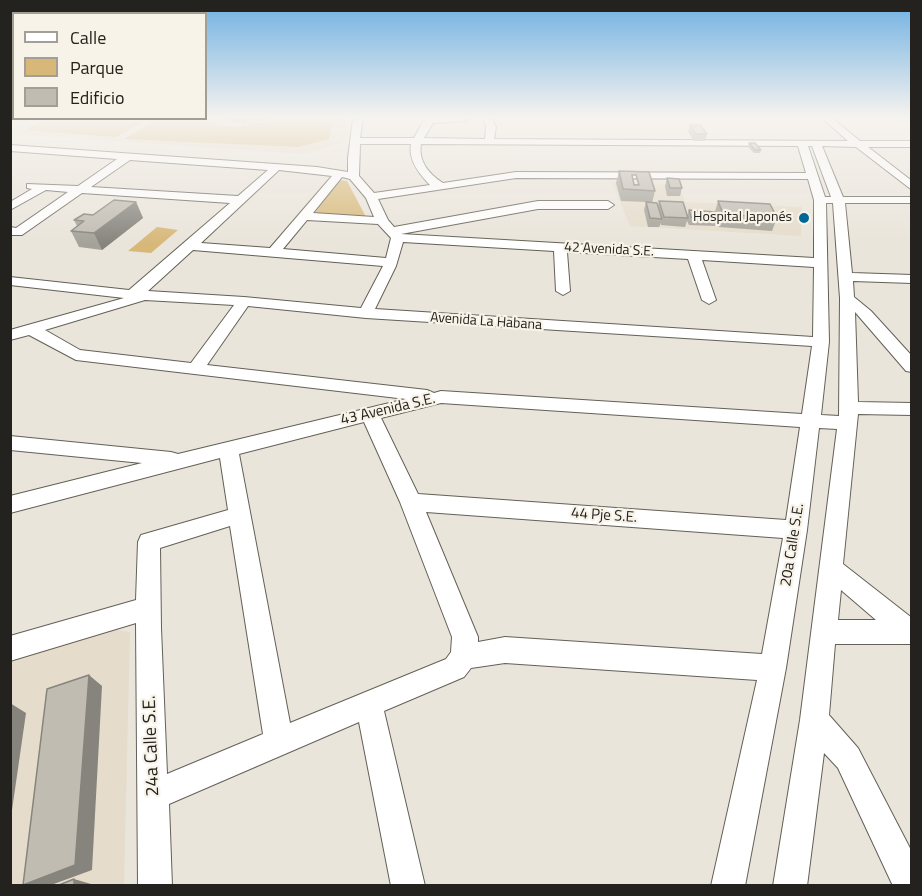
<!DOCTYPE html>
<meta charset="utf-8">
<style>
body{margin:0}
#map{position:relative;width:922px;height:896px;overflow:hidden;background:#eae5db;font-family:"Titillium Web",sans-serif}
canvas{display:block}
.frame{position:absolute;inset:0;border:12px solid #24221e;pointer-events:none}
.legend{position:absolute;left:12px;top:12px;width:195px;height:108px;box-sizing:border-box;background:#f8f3e8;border:2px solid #a39f97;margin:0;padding:8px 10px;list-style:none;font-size:18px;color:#24221e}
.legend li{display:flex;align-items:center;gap:12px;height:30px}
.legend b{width:30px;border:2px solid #a39f97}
</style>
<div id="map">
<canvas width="922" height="896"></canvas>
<div class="frame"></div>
<ul class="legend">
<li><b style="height:8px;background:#fff"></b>Calle</li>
<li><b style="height:16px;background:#d7b879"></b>Parque</li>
<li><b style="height:16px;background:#c0bcb2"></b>Edificio</li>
</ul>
</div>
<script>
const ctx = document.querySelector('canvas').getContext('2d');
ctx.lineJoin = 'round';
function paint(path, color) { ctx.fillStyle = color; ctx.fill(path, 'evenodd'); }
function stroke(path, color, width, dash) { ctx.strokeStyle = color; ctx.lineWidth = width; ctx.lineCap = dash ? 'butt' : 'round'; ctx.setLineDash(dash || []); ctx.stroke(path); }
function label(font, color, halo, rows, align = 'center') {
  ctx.font = font + ' "Titillium Web",sans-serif'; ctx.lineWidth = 4.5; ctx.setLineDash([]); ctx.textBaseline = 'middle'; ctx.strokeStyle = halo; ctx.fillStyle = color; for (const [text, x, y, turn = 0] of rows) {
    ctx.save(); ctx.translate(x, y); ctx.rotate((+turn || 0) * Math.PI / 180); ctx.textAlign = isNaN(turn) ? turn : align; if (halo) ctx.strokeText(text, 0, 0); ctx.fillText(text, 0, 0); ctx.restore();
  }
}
const built = new Path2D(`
 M10,118H348L345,142L304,154L11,134Z
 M612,182L678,185L685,202L802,207L801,236L630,226Z
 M107,629L130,632L124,885L11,886V659Z`);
const green = new Path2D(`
 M108,118L143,122L116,137L24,130L46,119Z
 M223,118L213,125L239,127L252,122L264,123L269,118H333L329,139L298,147L124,139L158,119Z
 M339,180L347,181L366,217L315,213Z
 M157,227L178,230L151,253L128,251Z`);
const minor = new Path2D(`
 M353,118H363L360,138H414L425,118H471L467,121L433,123L424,138L485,139L486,127L483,118H492L496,127L494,139L848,141L822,118H832L860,141H912V147H868L912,181V190L856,147L822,146L843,197H912V203H845L852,273L912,275V283L853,281L854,297L871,311L912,356V372L906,371L855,312L858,402L912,403V415L858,414L843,564L912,618V644H835L829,715L858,748L912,852V886H893L838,768L824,753L807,886H773L800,720L837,429L819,428L807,530L786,668L745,886H711L757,680L505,663L471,668L464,677L384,711L425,886H391L359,722L169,804L172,886H138L136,623L10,661V636L136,600L138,542L141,535L228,510L220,458L10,513V496L142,463L10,450V436L171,452L178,454L406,399L76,360L29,335L10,340V330L124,298L10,285V277L129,290L230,203L82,193L22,235H10V227L16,228L68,192L46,190L10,210V202L32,189L27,188V184L78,186L117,159L10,151V145L317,167L348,172V158ZM360,144H411C408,160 419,174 430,185L374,193L359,176ZM421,144L798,146L806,173L516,172L443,183C429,174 418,161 421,144ZM808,146H812L831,197H825ZM130,160L268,170L238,196L91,187ZM279,170L332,176L270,248L201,243ZM342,177L350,179L366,198L374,217L313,213ZM516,178L808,179L814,200V258L401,234L538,209H608L614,205L608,201H538L394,227L388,220L378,199ZM826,203H833L840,298L839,416L821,415L829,342ZM307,220L378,224L391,238L386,258L283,249ZM403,242L554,251L556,291L563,295L570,291L567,252L688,259L702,300L709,304L716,300L702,260L814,267L813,337L375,309L396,266ZM193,250L383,266L361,308L244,297L148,291ZM145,300L234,305L191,363L80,350L45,330ZM248,306L366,318L812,346L802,414L441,391L434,393L427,390L207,365ZM441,403L800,427L786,520L418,494L381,418ZM364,422L400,502L452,637L451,652L446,659L290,723L239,454ZM426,512L783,538L762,654L505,637L478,642V637ZM230,526L263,734L167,774L161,628L160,548ZM841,590L876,620H838Z`);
const wall = new Path2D(`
 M229,118H268L265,121L249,120L245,123L230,122Z
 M690,125L707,134L705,141H694L688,132Z
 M749,143L761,150L760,153H754L748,147Z
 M619,171L649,172L655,191L652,203L658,206L659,201L687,216L689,210L715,212L718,201L777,218L772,231L719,227L717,221L715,226L689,225L687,221L685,227L661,225V223L659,227H648L644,210L646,202L621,201L616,183ZM632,175H636L639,184H634Z
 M667,178L682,188L680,196H667L665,186Z
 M136,202L143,218L102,250L79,247L71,231L77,226L74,220Z`);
const shadedWall = new Path2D(`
 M244,118H249V120L245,123Z
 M136,202L143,218L102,250L94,233Z
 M89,675L102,686L92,870L51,885H23Z
 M10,703L26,713L10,824Z
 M74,879L91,884V885H74Z`);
const building = new Path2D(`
 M690,125H700L707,134H696Z
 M749,143H755L761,150H755Z
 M619,171L649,172L655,191L623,189ZM632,175H636L639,185H634Z
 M667,178L679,179L682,188H670Z
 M114,200L136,202L94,233L71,231L84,221L74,220L84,214L93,215Z
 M659,201L683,202L688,218L664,217Z
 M718,201L770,204L777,218L723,214Z
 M646,202L657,203L662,219L650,218Z
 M689,210L715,212L718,218L691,217Z
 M89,675L75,865L23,885L47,689Z
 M74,879V885H59Z`);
const markers = [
 [804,218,6,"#036796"]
];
const farPoinames = [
 ["Hospital Japonés",792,218]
];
const farStreetnames = [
 ["42 Avenida S.E.",609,250,3],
 ["Avenida La Habana",486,322,4]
];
const streetNames = [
 ["43 Avenida S.E.",388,410,-13],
 ["44 Pje S.E.",604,516,4],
 ["20a Calle S.E.",793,545,-81]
];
const nearStreetnames = [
 ["24a Calle S.E.",152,746,-92]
];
paint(built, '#e5dccb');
paint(green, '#d7b879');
stroke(minor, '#646057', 2);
paint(minor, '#fff');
paint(wall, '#a5a299');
paint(shadedWall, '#86847d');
paint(building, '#c0bcb2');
stroke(building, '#86847d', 1.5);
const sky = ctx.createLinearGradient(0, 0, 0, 244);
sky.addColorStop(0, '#6fb0e2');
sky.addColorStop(0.48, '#f6f3ef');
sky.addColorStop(1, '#f6f3ef00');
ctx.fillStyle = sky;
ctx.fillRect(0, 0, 922, 244);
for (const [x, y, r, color] of markers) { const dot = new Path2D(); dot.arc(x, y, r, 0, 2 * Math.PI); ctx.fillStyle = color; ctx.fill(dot); stroke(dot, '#f8f3e8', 2); }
label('14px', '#24221e', '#f8f3e8', farPoinames, 'right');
label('14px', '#24221e', '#f8f3e8', farStreetnames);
label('15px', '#24221e', '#f8f3e8', streetNames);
label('18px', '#24221e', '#f8f3e8', nearStreetnames);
</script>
